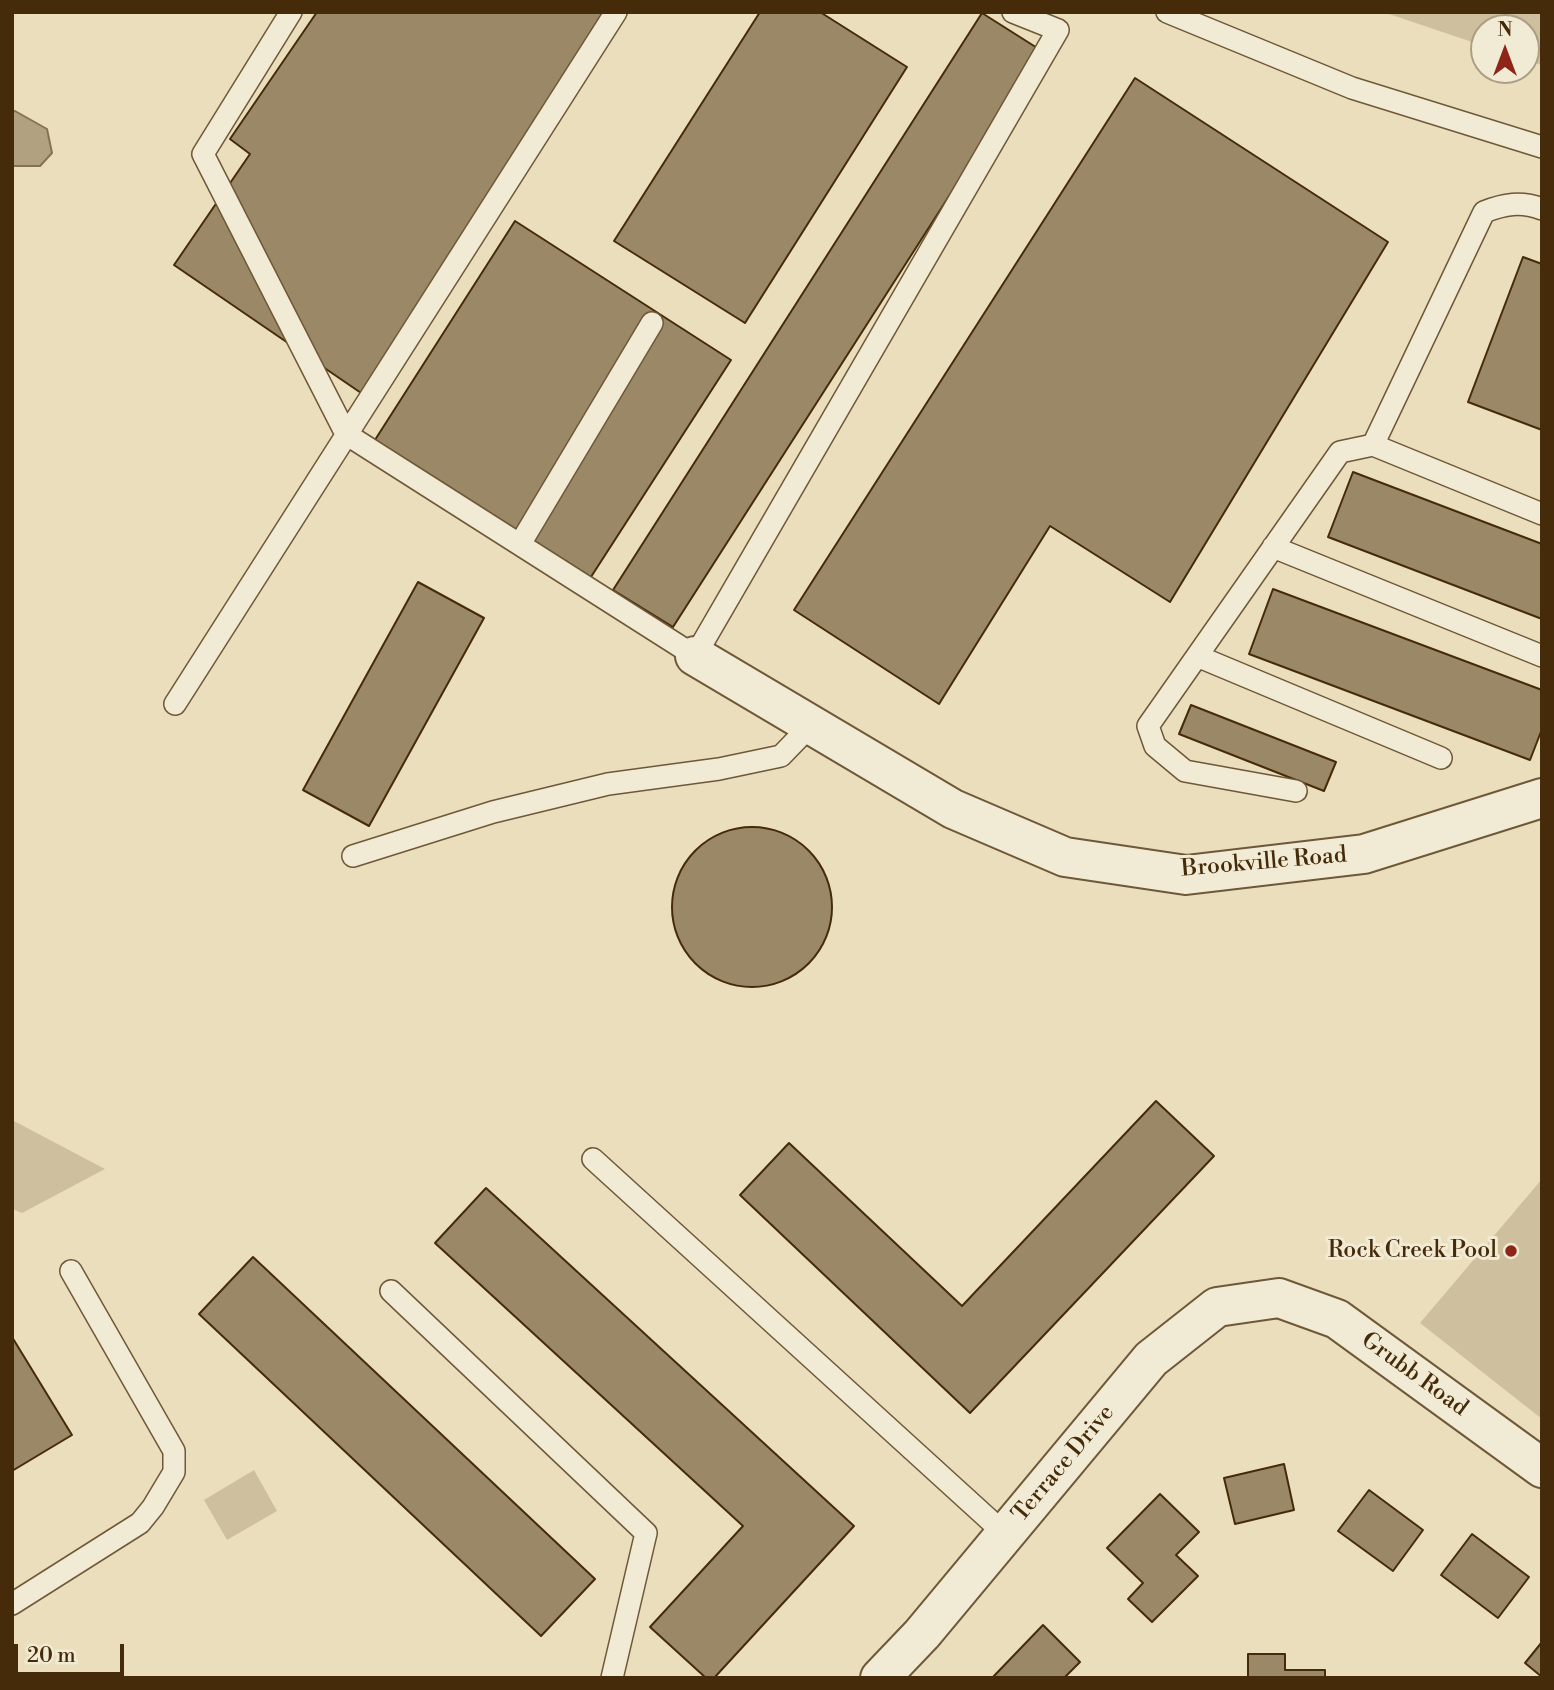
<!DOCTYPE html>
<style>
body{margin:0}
#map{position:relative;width:1554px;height:1690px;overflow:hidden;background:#eadebd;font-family:"Libre Bodoni",serif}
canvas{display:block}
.frame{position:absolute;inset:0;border:14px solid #452b0a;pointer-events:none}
.north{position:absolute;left:1470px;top:14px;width:70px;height:70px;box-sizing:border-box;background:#f1ead4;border:2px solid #ac9e83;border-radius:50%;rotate:0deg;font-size:19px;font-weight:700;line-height:28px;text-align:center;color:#452b0a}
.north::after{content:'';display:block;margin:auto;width:24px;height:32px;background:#8f2418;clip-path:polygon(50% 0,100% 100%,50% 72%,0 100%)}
.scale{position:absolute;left:14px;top:1644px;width:110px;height:32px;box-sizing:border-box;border:4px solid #452b0a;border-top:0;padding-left:9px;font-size:21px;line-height:24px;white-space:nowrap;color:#452b0a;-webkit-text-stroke:5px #f1ead4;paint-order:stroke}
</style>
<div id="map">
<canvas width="1554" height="1690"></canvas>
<div class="frame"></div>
<div class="north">N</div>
<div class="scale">20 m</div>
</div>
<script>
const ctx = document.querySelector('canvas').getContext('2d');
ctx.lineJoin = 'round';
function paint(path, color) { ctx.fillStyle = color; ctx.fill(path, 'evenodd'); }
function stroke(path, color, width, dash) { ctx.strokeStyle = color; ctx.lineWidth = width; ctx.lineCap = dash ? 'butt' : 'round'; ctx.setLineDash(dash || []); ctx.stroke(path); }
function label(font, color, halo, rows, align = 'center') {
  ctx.font = font + ' "Libre Bodoni",serif'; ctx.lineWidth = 6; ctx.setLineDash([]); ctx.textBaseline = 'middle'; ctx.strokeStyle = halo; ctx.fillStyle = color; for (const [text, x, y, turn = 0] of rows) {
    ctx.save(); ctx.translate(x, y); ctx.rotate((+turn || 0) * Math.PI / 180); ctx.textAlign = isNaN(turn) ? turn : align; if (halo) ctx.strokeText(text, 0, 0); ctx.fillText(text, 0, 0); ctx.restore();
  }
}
const green = new Path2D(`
 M1383,12H1542V65L1526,60V28H1484V46Z
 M12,1120L105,1169L22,1213L12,1209Z
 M1542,1179V1419L1420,1323Z
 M254,1470L277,1511L227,1540L204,1500Z`);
const water = new Path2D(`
 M15,111L47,129L52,153L40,166H12V112Z`);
const building = new Path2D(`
 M317,12H627L364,395L174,265L250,154L230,139Z
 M760,12H820L907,67L745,323L614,241Z
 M982,13L1042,51L673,627L613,590Z
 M1135,78L1388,242L1170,602L1050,526L939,704L794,610Z
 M515,221L731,360L589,580L373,443Z
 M1523,257L1542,264V430L1468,402Z
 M1353,472L1542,544V619L1328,537Z
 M418,582L484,618L369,826L303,790Z
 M1273,589L1542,690V729L1530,760L1249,654Z
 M1191,705L1336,762L1324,791L1179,734Z
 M672 907a80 80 0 1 1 160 0a80 80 0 1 1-160 0Z
 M1156,1101L1214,1156L970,1413L740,1195L789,1143L962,1306Z
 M486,1188L854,1526L714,1678H706L650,1627L743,1526L435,1243Z
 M253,1257L595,1579L541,1636L199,1314Z
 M12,1337L72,1435L12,1471Z
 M1284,1464L1294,1510L1235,1524L1224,1478Z
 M1369,1490L1423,1530L1393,1571L1338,1531Z
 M1160,1494L1199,1532L1176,1555L1198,1576L1152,1622L1128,1599L1143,1583L1107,1548Z
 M1472,1534L1529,1577L1498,1618L1441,1575Z
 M1043,1625L1080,1662L1064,1678H992Z
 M1542,1642V1677L1525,1663Z
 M1248,1654H1285V1670H1325V1678H1248Z`);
const service = new Path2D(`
 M291,12L203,154L346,434L695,656L1058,30L1013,12
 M1167,12L1352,88L1542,147
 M1542,209C1521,201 1504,204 1484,212L1373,445L1542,514
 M520,544L652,323
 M1273,547L1542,656
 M1197,656L1441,758
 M175,704L616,12
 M1296,791L1185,771L1155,746L1148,726L1340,452L1373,445
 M353,856L493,812L608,784L719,769L781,756L811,725
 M593,1159L1005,1534
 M391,1291L646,1533L612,1678
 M12,1604L140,1523L153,1507L174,1472V1451L71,1271`);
const minor = new Path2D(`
 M695,656L953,809L1065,857L1186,875L1364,854L1542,798`);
const tertiary = new Path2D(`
 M880,1678L922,1634L1151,1359L1217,1307L1279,1298L1337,1319L1542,1468`);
const markers = [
 [1511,1251,7,"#8f2418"]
];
const streetNames = [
 ["Brookville Road",1264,863,-5],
 ["Grubb Road",1414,1375,36],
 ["Terrace Drive",1064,1464,-50]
];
const poiNames = [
 ["Rock Creek Pool",1497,1251]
];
paint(green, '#cec09f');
paint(water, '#b2a180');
stroke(water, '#867251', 2);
paint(building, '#9b8867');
stroke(building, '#452b0a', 2);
stroke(service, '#6e5837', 24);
stroke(minor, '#6e5837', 42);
stroke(tertiary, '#6e5837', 42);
stroke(service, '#f1ead4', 21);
stroke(minor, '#f1ead4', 38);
stroke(tertiary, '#f1ead4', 38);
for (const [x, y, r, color] of markers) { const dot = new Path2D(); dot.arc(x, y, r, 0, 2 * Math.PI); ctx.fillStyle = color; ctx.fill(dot); stroke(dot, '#f1ead4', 2.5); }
label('23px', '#452b0a', '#f1ead4', streetNames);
label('23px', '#452b0a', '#f1ead4', poiNames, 'right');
</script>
